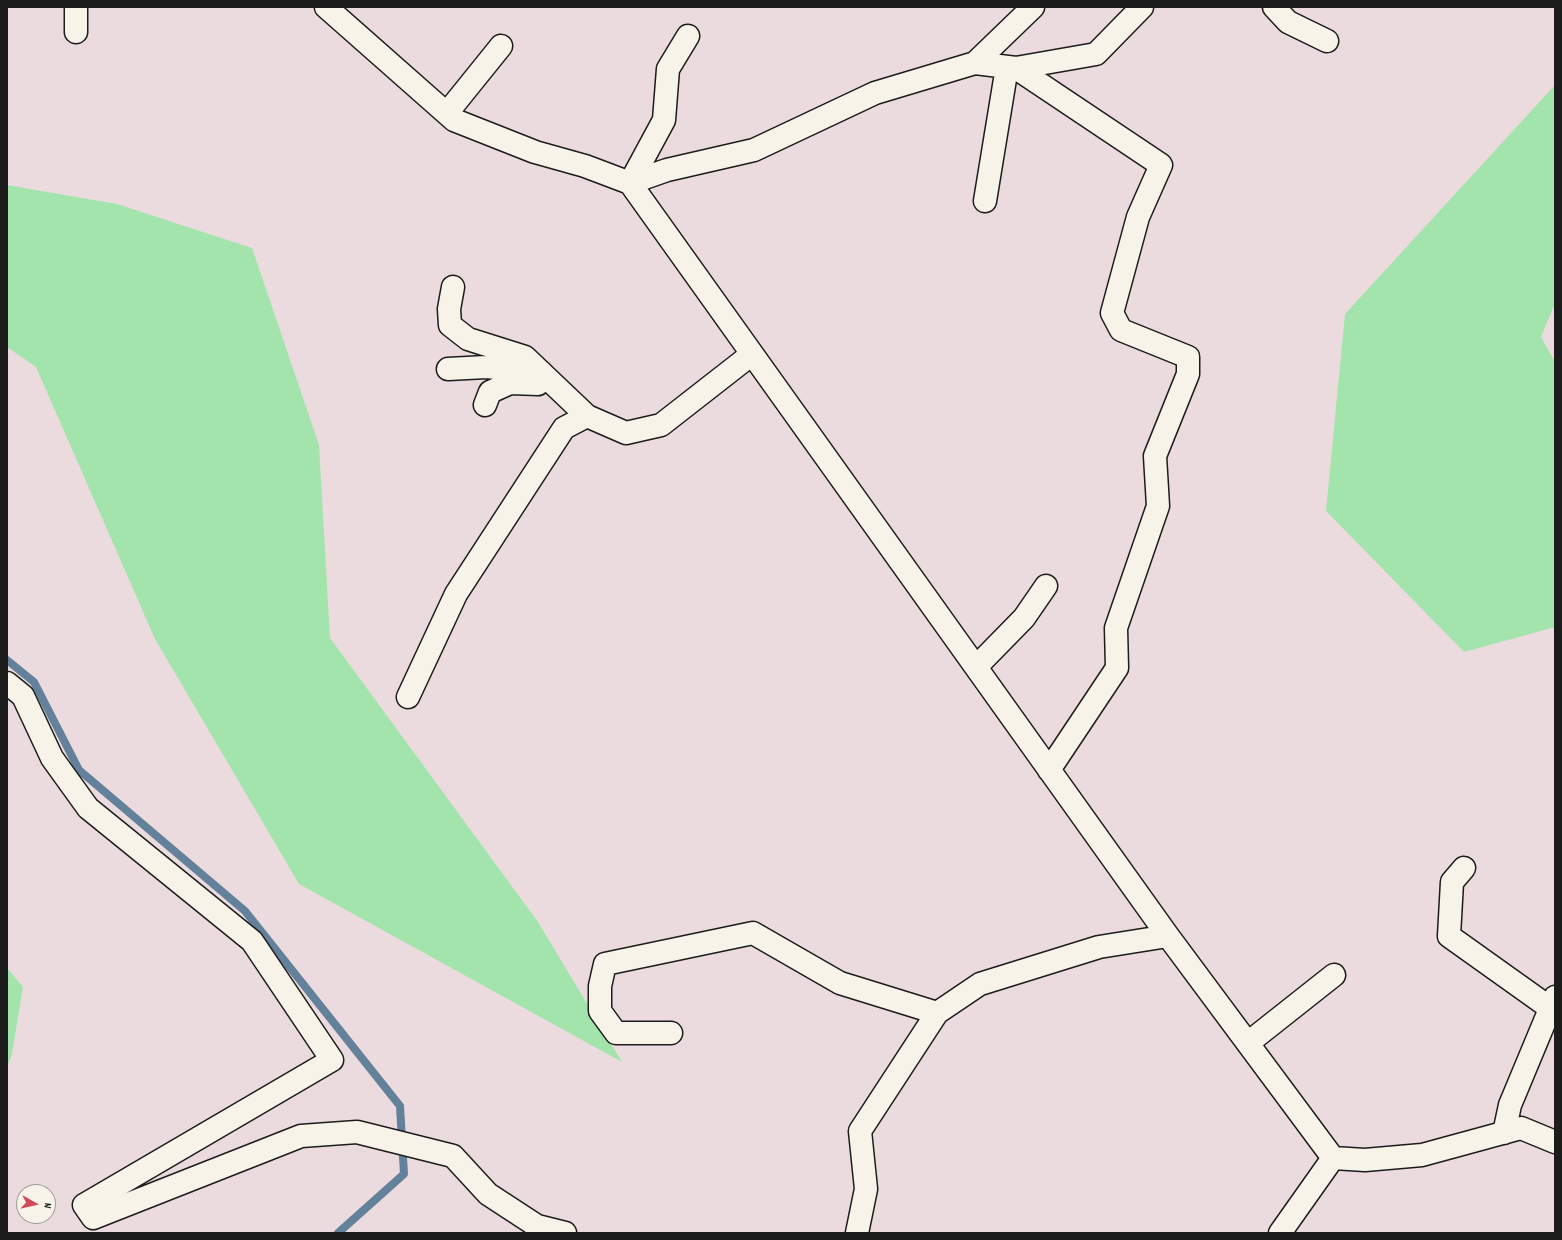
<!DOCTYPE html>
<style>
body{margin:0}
#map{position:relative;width:1562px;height:1240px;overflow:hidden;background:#ebdbdf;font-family:Dekko,sans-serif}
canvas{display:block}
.frame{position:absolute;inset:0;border:8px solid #1c1c1c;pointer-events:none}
.north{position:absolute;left:16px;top:1184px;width:40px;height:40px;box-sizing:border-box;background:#f7f3e8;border:1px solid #9f9d96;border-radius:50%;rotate:98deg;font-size:11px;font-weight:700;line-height:16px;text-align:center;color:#1c1c1c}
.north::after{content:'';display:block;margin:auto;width:14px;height:18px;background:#d1495b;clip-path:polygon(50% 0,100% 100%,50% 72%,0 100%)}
</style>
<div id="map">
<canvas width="1562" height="1240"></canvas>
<div class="frame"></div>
<div class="north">N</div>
</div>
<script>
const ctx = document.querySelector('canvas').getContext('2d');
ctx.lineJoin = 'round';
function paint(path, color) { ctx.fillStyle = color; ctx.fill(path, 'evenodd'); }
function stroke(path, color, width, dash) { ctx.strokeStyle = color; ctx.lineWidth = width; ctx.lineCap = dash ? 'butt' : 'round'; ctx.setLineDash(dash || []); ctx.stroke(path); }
const green = new Path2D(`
 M1555,85V303L1541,337L1555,362V627L1464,652L1326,511L1345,314Z
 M7,185L117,204L252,248L319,445L330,638L538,922L622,1062L299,884L155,639L36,367L7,347Z
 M7,968L23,987L12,1054L7,1067Z`);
const stream = new Path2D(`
 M7,660L34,682L79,770L245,911L400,1106L404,1174L338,1233`);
const minor = new Path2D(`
 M76,7V32
 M326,7L454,120L535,152L585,166L630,183L1168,936L1333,1158
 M1274,7L1288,22L1327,41
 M975,63L1033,7
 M1016,68L1096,54L1142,7
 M447,113L501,46
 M630,183L667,170L754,150L875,93L975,63L1016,68L1161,165L1138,217L1112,313L1121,330L1188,357V374L1155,456L1158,506L1116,628L1117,668L1049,770
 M630,183L664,120L668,69L688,36
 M985,201L1007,67
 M453,287L449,309L450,325L468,339L525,357L587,416L626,433L661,425L752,354
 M448,369L486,367L541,372
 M485,405L490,392L510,383L538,384
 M976,667L1024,618L1046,586
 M7,683L23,696L52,758L88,808L252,941L332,1060L84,1205L93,1218L301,1136L357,1132L453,1156L488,1194L537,1226L565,1233
 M408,697L456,594L564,428L587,416
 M1464,868L1452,882L1449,936L1550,1008
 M671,1033H616L600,1011V986L605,964L753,933L840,983L937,1013L980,984L1099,947L1168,936
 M1248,1043L1334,975
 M1504,1133L1510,1105L1555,997
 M1333,1158L1365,1160L1422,1155L1521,1128L1555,1142
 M857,1233L866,1189L860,1131L937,1013
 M1280,1233L1333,1158`);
paint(green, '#a3e4ac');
stroke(stream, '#64819b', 8);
stroke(minor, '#1c1c1c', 25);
stroke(minor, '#f7f3e8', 22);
</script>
